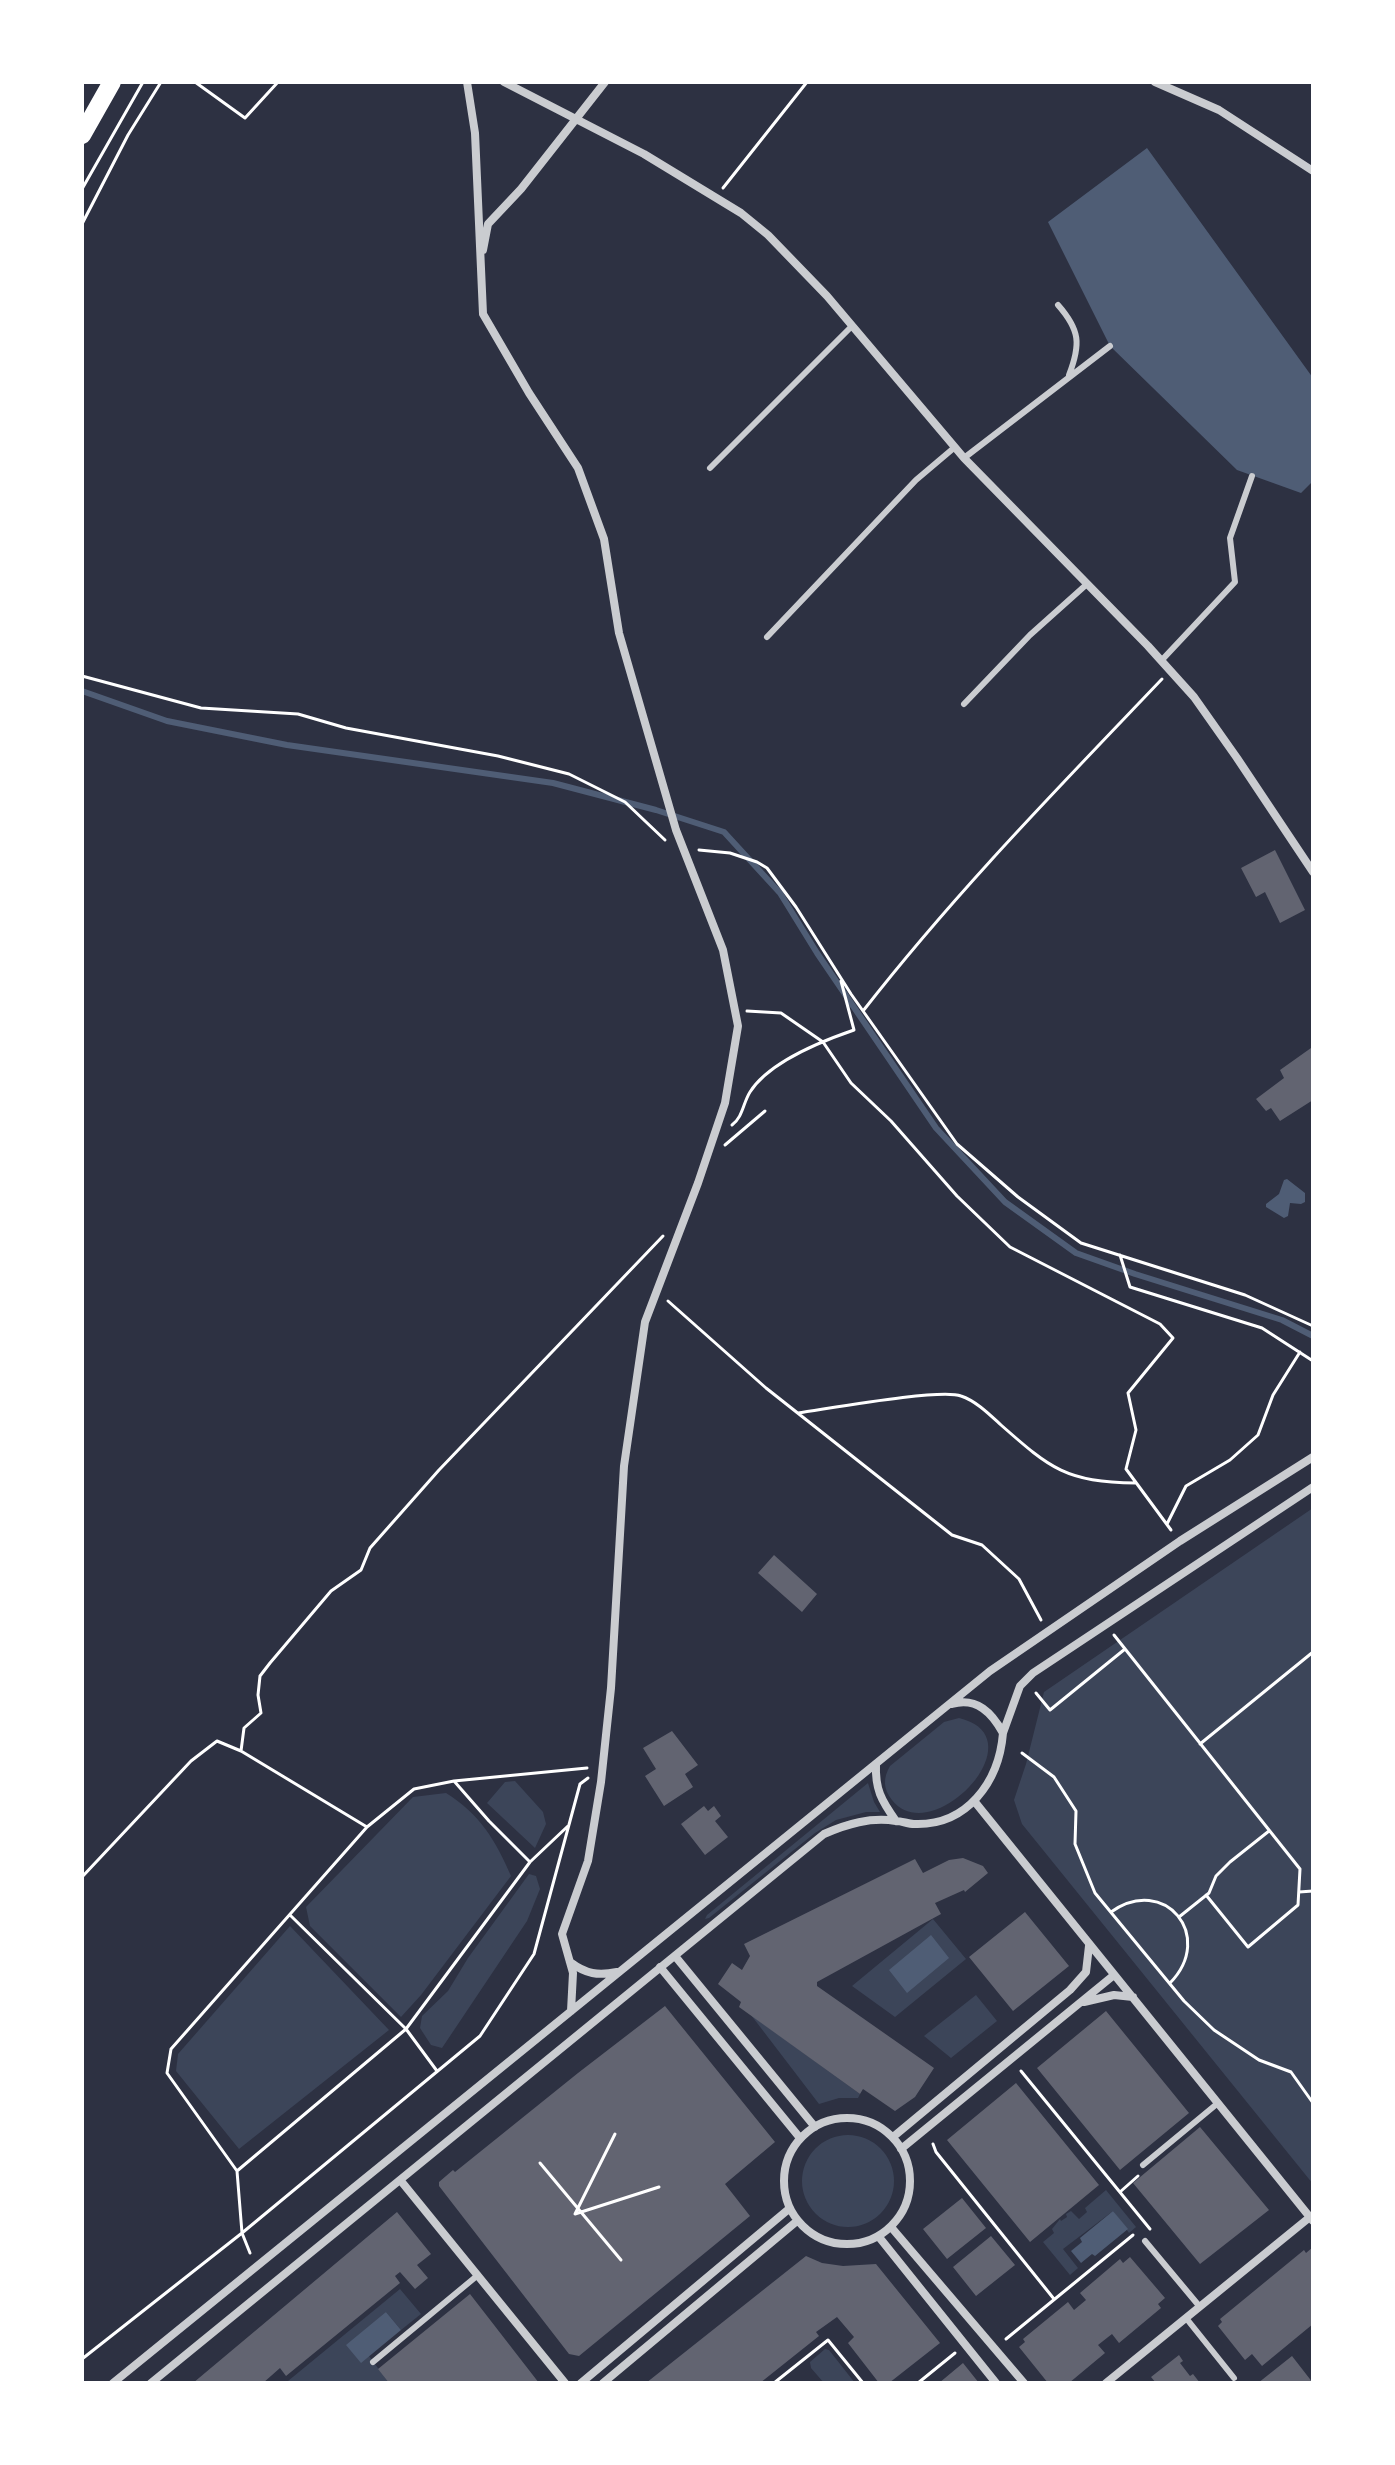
<!DOCTYPE html>
<style>
body{margin:0}
#map{position:relative;width:1395px;height:2465px;overflow:hidden;background:#2d3142;font-family:Merriweather,serif}
canvas{display:block}
.frame{position:absolute;inset:0;border:84px solid #fff;pointer-events:none}
</style>
<div id="map">
<canvas width="1395" height="2465"></canvas>
<div class="frame"></div>
</div>
<script>
const ctx = document.querySelector('canvas').getContext('2d');
ctx.lineJoin = 'round';
function paint(path, color) { ctx.fillStyle = color; ctx.fill(path, 'evenodd'); }
function stroke(path, color, width, dash) { ctx.strokeStyle = color; ctx.lineWidth = width; ctx.lineCap = dash ? 'butt' : 'round'; ctx.setLineDash(dash || []); ctx.stroke(path); }
const green = new Path2D(`
 M1313,1508V2184L1022,1824L1014,1800L1026,1764L1044,1692Z
 M959,1718C1040,1737 932,1851 892,1800C883,1789 883,1778 890,1766L944,1722Z
 M515,1781L543,1812L546,1824L535,1848L487,1803L505,1782Z
 M868,1783L874,1802L880,1812H866L836,1820L815,1833L709,1918L705,1919L707,1915Z
 M446,1793C480,1814 496,1841 511,1876L421,1995L401,2017L310,1926L306,1907L413,1797Z
 M529,1874L536,1876L540,1889L527,1921L442,2048L431,2045L420,2028L422,2016L448,1991L468,1958Z
 M933,1919L966,1959L895,2017L852,1986Z
 M290,1926L389,2030L239,2149L176,2071L178,2054Z
 M976,1995L997,2021L951,2058L924,2036Z
 M751,2015L860,2094L858,2098H839L819,2104Z
 M802 2181a46 46 0 1 1 92 0a46 46 0 1 1-92 0Z
 M1106,2190L1136,2227L1129,2233L1113,2211L1063,2249L1078,2268L1070,2275L1043,2242L1054,2233L1052,2229L1060,2219L1061,2221L1067,2217L1066,2214L1071,2211L1079,2219L1087,2212L1085,2208Z
 M400,2289L421,2314L401,2330L386,2312L369,2356L389,2383H290L288,2381Z
 M825,2349L829,2350L855,2383H824L811,2368L810,2362Z`);
const water = new Path2D(`
 M1147,148L1313,378V481L1301,493L1237,470L1110,346L1048,222Z
 M1287,1179L1305,1193V1202L1301,1204L1290,1203L1288,1216L1284,1218L1266,1207V1204L1279,1194L1284,1180Z
 M931,1935L949,1958L907,1993L889,1970Z
 M1113,2211L1128,2229L1095,2256L1092,2254L1081,2263L1071,2251L1082,2242L1080,2238Z
 M386,2312L401,2330L361,2363L346,2345Z`);
const stream = new Path2D(`
 M82,691L167,721L287,745L553,783L656,810L724,832L780,893L817,953L936,1128L1005,1202L1076,1253L1135,1274L1282,1320L1313,1336`);
const building = new Path2D(`
 M1275,850L1305,910L1280,923L1265,892L1256,897L1241,868Z
 M1311,1048L1313,1051V1100L1280,1121L1271,1108L1266,1111L1256,1099L1284,1078L1280,1070Z
 M774,1555L817,1594L802,1612L758,1573Z
 M672,1731L698,1765L685,1774L693,1787L664,1806L645,1776L656,1769L643,1748Z
 M704,1806L708,1811L714,1806L721,1816L715,1821L728,1837L705,1855L681,1824Z
 M963,1858L983,1866L988,1873L965,1892L964,1890L935,1903L941,1914L817,1982V1986L934,2068L915,2097L895,2111L863,2089L860,2094L739,2007L741,2002L718,1984L732,1963L742,1970L750,1956L744,1944L915,1859L923,1873L949,1860Z
 M1025,1912L1069,1966L1013,2011L969,1957Z
 M665,2006L775,2142L725,2184L750,2216L579,2356L569,2354L439,2186V2182L453,2170L455,2172L578,2073Z
 M1106,2011L1189,2113L1120,2170L1037,2068Z
 M1016,2083L1099,2185L1030,2242L947,2140Z
 M1200,2127L1269,2210L1200,2264L1133,2183Z
 M962,2198L986,2228L947,2259L923,2229Z
 M397,2212L431,2254L417,2265L428,2278L415,2289L400,2272L395,2276L400,2283L286,2376L280,2368L263,2383H193Z
 M991,2236L1015,2265L976,2296L953,2267Z
 M1313,2247V2324L1262,2366L1252,2354L1245,2360L1218,2326L1222,2322L1220,2319L1304,2250L1306,2253Z
 M806,2256L822,2263L843,2266L876,2264L940,2343L889,2383H879L848,2343L854,2337L837,2317L816,2332L819,2336L760,2383H646Z
 M1130,2257L1165,2298L1158,2304L1161,2308L1119,2343L1112,2334L1098,2345L1105,2353L1069,2383H1048L1019,2347L1025,2342L1023,2339L1068,2302L1074,2310L1086,2300L1080,2293L1120,2259L1123,2263Z
 M470,2294L539,2383H389L378,2369Z
 M1179,2355L1183,2361L1180,2363L1190,2376L1193,2374L1200,2383H1156L1151,2377Z
 M1292,2356L1313,2383H1258Z
 M963,2363L979,2383H939Z`);
const path = new Path2D(`
 M195,82L245,118L278,82
 M723,188L807,82
 M82,189L143,82
 M82,224L128,135L161,82
 M82,676L201,708L298,714L346,728L498,756L569,774L625,802L665,840
 M699,850L730,853L757,862L767,868L796,907L851,994L957,1144L1018,1197L1081,1243L1245,1295L1313,1326
 M747,1011L781,1013L823,1042L851,1083L891,1121L957,1196L1010,1247L1160,1324L1173,1338L1128,1393L1136,1430L1126,1469L1171,1530
 M863,1011C955,893 1059,787 1162,679
 M732,1125C743,1117 743,1103 750,1092C769,1062 822,1041 854,1030L841,981
 M725,1145L765,1111
 M1120,1255L1130,1287L1262,1328L1313,1361
 M668,1301L766,1388L952,1535L982,1545L1019,1579L1041,1620
 M798,1413C827,1409 941,1388 961,1396C976,1401 989,1414 1001,1425C1051,1469 1066,1482 1136,1483
 M1167,1524L1186,1486L1230,1460L1258,1435L1273,1395L1300,1352
 M1114,1635L1300,1869L1298,1905L1248,1947L1206,1895
 M1036,1693L1050,1710L1125,1649
 M1200,1744L1313,1652
 M241,1751L367,1827
 M1022,1753L1054,1777L1076,1811L1075,1844L1095,1893L1184,2001L1214,2030L1259,2060L1291,2072L1313,2103
 M454,1781L489,1821L530,1862
 M82,1877L191,1761L217,1741L241,1751L244,1728L261,1713L258,1695L260,1676L270,1663L331,1591L361,1570L370,1548L439,1470L663,1236
 M1299,1892L1313,1891
 M1111,1912C1164,1874 1216,1936 1170,1983
 M290,1915L406,2029L437,2071
 M1179,1917L1209,1893L1216,1876L1230,1862L1269,1831
 M1021,2071L1150,2229
 M615,2134L575,2214L659,2187
 M933,2144L936,2152L1054,2299
 M540,2163L621,2260
 M237,2171L167,2073L171,2049L367,1827L414,1789L454,1781L587,1768
 M1120,2192L1138,2176
 M250,2253L242,2233L237,2171L406,2029L530,1862L568,1826
 M1006,2339L1133,2235
 M82,2359L242,2233L480,2036L534,1954L580,1784L588,1778
 M774,2383L828,2340L863,2383
 M918,2383L955,2353`);
const service = new Path2D(`
 M1058,305C1080,330 1081,344 1069,375
 M964,458L1110,346
 M710,468L852,326
 M767,637L916,480L955,447
 M1161,661L1235,582L1230,538L1252,476
 M964,704L1030,635L1087,584
 M1143,2165L1218,2103
 M1145,2241L1200,2307
 M1186,2318L1234,2378
 M373,2362L478,2275`);
const minor = new Path2D(`
 M467,82L475,133L483,314L529,393L578,468L604,539L619,633L676,830L723,950L738,1026L725,1103L698,1183L645,1322L624,1466L611,1688L601,1782L588,1861L562,1934L573,1973L571,2011
 M504,82L644,154L741,213L768,235L827,296L964,458L1148,646L1194,697L1237,758L1313,872
 M1155,82L1219,110L1313,171
 M483,250L488,224L521,189L605,82
 M1003,1733L1020,1686L1033,1673L1313,1487
 M876,1764C875,1789 881,1800 896,1821
 M975,1802L1313,2221
 M675,1956L815,2127
 M570,1962C586,1974 598,1976 617,1972
 M660,1967L800,2138
 M1084,2002L1114,1995L1133,1997
 M784 2181a63 63 0 1 1 126 0a63 63 0 1 1-126 0Z
 M893,2137L1070,1990L1086,1972L1089,1946
 M901,2149L1114,1975
 M401,2181L565,2383
 M891,2227L1024,2383
 M879,2237L996,2383
 M113,2383L990,1671L1180,1541L1313,1457
 M151,2383L824,1834C847,1824 870,1817 896,1821C902,1821 908,1824 914,1824C967,1826 999,1782 1003,1733C992,1713 977,1697 952,1704
 M581,2383L790,2208
 M603,2383L797,2221
 M1106,2383L1310,2217`);
const primary = new Path2D(`
 M82,135L112,82`);
paint(green, '#3c4559');
paint(water, '#4f5d75');
stroke(stream, '#4f5d75', 6);
paint(building, '#626471');
stroke(path, '#fff', 3);
stroke(service, '#caccd0', 6);
stroke(minor, '#caccd0', 8);
stroke(primary, '#fff', 18);
</script>
